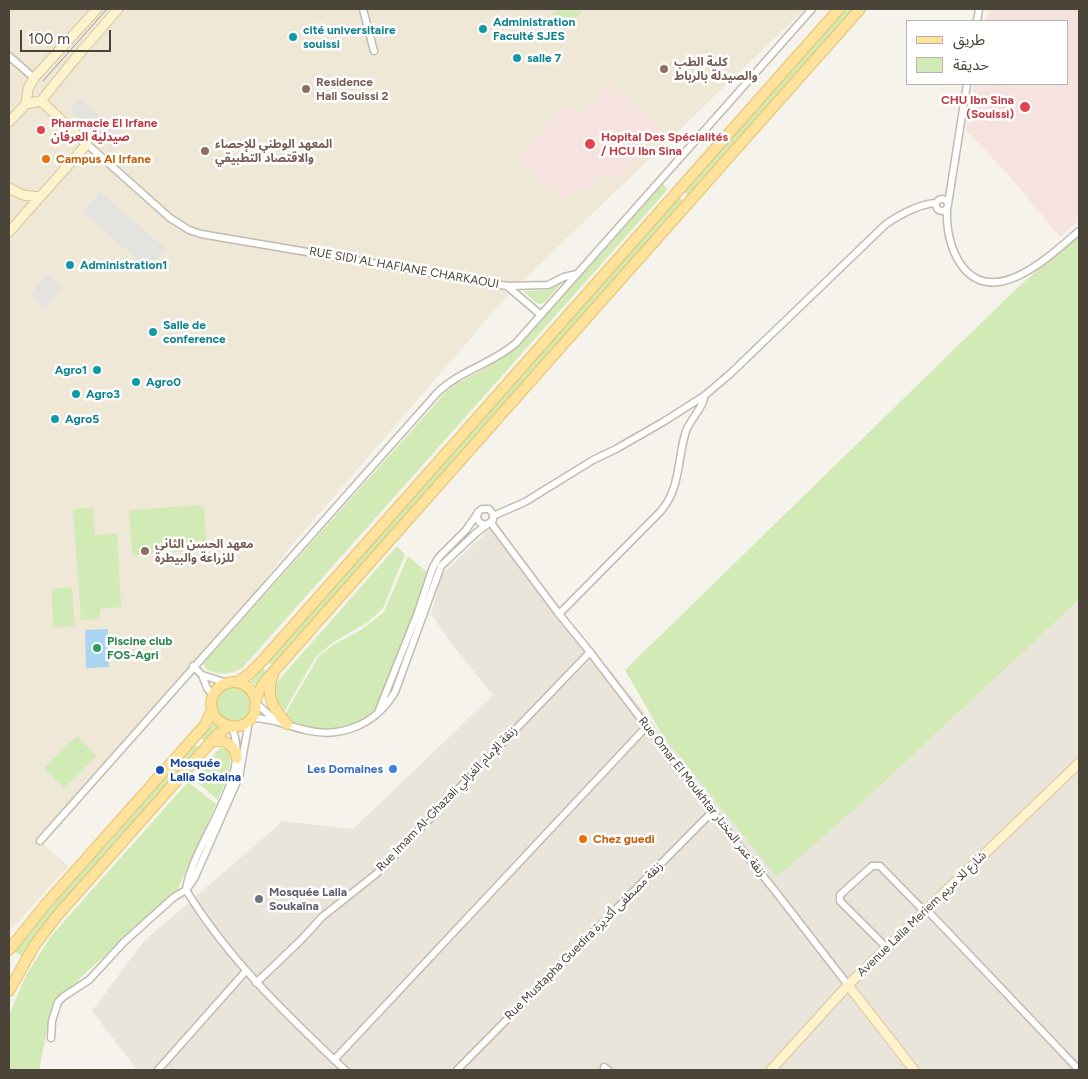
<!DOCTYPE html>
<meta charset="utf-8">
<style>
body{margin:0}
#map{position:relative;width:1088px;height:1079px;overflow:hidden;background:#f6f3ec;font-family:Figtree,"Noto Sans Arabic",sans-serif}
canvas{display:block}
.frame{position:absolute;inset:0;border:10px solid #4b4439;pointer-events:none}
.legend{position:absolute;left:906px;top:20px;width:162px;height:65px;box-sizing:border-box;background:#fff;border:1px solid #b7b4b0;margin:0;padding:6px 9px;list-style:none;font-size:15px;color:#4b4439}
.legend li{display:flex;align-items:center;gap:10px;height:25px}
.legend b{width:25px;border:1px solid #b7b4b0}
.scale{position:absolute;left:20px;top:30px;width:91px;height:22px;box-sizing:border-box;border:2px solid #4b4439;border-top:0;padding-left:6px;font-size:15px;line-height:18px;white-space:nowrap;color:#4b4439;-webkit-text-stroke:4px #fff;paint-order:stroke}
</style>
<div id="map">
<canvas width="1088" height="1079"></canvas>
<div class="frame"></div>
<ul class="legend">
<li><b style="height:6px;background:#ffe39c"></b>طريق</li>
<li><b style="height:14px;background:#d2eab5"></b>حديقة</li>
</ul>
<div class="scale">100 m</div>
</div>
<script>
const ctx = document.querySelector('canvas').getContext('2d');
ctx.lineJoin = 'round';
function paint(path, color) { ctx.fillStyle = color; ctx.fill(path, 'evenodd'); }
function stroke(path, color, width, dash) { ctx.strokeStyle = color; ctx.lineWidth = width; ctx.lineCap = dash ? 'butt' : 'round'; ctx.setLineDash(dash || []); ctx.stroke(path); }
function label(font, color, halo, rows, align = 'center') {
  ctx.font = font + ' Figtree,"Noto Sans Arabic",sans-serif'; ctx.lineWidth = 5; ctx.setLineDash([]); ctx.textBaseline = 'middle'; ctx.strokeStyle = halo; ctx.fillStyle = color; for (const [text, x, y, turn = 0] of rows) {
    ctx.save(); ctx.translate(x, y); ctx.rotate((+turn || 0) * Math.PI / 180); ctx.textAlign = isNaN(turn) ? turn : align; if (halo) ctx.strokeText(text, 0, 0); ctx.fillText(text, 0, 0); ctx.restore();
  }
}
const residential = new Path2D(`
 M493,526L777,876L855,809L1079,600V1070H137L92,1011L144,941L283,821L353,829L493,695L451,643L431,614L442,574Z`);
const education = new Path2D(`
 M9,9H805L508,295L349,479L291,546L192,673L43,844L68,866L9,932Z`);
const medical = new Path2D(`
 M990,9H1079V221L1060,237L1011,178L966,130L974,84H1067V21H985Z
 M609,83L661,129L617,179L603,173L585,193L577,186L565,200L518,159L567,103L580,115Z`);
const green = new Path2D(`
 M557,9H584L566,28L552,15Z
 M846,9H853L688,195L684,191Z
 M663,184L668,189L243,667C232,675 216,676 205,668L204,663L447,391C470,373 497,366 520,345Z
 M679,197L683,201L273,665L268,662Z
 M1079,234V600L855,809L777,877L663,736L625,670L1015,290Z
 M562,283L545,302L541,304L536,303L523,291L548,290Z
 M204,505L207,550L132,555L129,510Z
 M93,508L95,535L117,533L121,607L100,609V619L81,620L73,509Z
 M397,546L405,555L383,608L368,622L332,643L315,658L284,712C276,702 271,694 277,682Z
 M408,556L431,576L420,616L401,665L392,693L366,721L334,732L309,728L289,720L286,715L287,711L318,657L333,645L361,630L384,612Z
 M72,587L75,626L53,628L52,589Z
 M263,668L267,672L256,685L251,681Z
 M217 704a17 17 0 1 1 34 0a17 17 0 1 1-34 0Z
 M213,724L218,727L205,742L201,738Z
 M77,736L97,756L64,788L44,768Z
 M195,745L199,748L56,910L36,934L21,956L14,951L30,931Z
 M220,748L225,749L230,752C232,768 224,785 218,800L192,778Z
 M188,782L216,804L177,891L81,977L48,1024L39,1070H9V1015L26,975L52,935Z`);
const parking = new Path2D(`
 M80,99L123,136L112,149L70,110Z
 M100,192L166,249L149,269L82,212Z
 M47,274L63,287L45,308L30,295Z`);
const water = new Path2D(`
 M108,629L109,667L86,668L85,630Z`);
const street = new Path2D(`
 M363,9L374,51
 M977,21L979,9
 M9,56L34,78
 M87,144L170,218L189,230L201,234L507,286L548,285L564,277L577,274
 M936 205a6 6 0 1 1 12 0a6 6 0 1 1-12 0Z
 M948,204L967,84
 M947,208C946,227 950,250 962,266C995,310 1052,254 1079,231
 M507,286L541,315
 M493,516L525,502L593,460L616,449L663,422L704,396L730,374L886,224C901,214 919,204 936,203
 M491,523L559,614L590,652L712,812L775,891L848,985
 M559,614L660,512C681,489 677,459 686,431C690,420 705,405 704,396
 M193,666L202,675L227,683
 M202,675L207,688L213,695
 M257,704L275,720
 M379,710L418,612L433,567L439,557L466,530L477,514
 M251,718C271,718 286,725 305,730C342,739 376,724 395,692L441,566L476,533L493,520V514L489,509H482L478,512L477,518L480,523L486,525
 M40,841L438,392C461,370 492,364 516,343L812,9
 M186,889C194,840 255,775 231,726
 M186,890C229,960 286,1014 345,1070
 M926,909L1079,1070
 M887,948L840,901V895L872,866H880L924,911
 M256,983L301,940L322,917L376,874L392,858L590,652
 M51,1038L52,1021L58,1002L63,997L89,980L124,942L174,897L186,890L194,879L239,777L249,721
 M334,1060L647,726
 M604,1067L608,1070
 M158,1070L245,972
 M457,1070L712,812`);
const secondary = new Path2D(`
 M41,101L74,60L118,9
 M26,104L28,89L34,78L97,9
 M9,122L26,104L41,101L87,144L9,232
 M9,188L23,195L39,197
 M848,985L914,1070
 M771,1070L848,985L1079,763`);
const primary = new Path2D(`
 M273,674C265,695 273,709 287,724
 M238,682L250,673L263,660L839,9
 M256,700C246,668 202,683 213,713C216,719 221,723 227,725C235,728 243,726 249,721C256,715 255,708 256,700C257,692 263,685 267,679L860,9
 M210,742C224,738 234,744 237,758
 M9,950L46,904L205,725L212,710
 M9,991L34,946L56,917L217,735L229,726`);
const tram = new Path2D(`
 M43,81L107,9`);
const markers = [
 [483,29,5,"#0f9aa8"],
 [293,37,5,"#0f9aa8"],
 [517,58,5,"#0f9aa8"],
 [664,69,5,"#8d6e63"],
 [306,89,5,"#8d6e63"],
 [1025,107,6,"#e0444e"],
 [41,130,5,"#e0444e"],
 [590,144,6,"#e0444e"],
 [205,151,5,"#8d6e63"],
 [46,159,5,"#e8710a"],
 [70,265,5,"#0f9aa8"],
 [153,332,5,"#0f9aa8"],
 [97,370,5,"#0f9aa8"],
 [136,382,5,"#0f9aa8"],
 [76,394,5,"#0f9aa8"],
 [55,419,5,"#0f9aa8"],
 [145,551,5,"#8d6e63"],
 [97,648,5,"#2e9e5b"],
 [393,769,5,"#3f7fe0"],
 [160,770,5,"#1a4fb4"],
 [583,839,5,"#e8710a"],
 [259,899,5,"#6b7280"]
];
const cultureNames = [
 ["Administration",493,22],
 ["Faculté SJES",493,36],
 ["cité universitaire",303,30],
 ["souissi",303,44],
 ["salle 7",527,58],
 ["Administration1",80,265],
 ["Salle de",163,325],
 ["conference",163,339],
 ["Agro1",87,370,"right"],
 ["Agro0",146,382],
 ["Agro3",86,394],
 ["Agro5",65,419]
];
const educationNames = [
 ["كلية الطب",674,62],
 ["والصيدلة بالرباط",674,76],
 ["Residence",316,82],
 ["Hall Souissi 2",316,96],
 ["المعهد الوطني للإحصاء",215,144],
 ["والاقتصاد التطبيقي",215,158],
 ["معهد الحسن الثاني",155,544],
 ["للزراعة والبيطرة",155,558]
];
const healthNames = [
 ["CHU Ibn Sina",1014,100,"right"],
 ["(Souissi)",1014,114,"right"],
 ["Pharmacie El Irfane",51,123],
 ["صيدلية العرفان",51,137],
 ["Hopital Des Spécialités",601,137],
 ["/ HCU Ibn Sina",601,151]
];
const foodNames = [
 ["Campus Al Irfane",56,159],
 ["Chez guedi",593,839]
];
const streetNames = [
 ["RUE SIDI AL HAFIANE CHARKAOUI",404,268,10],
 ["Rue Omar El Moukhtar زنقة عمر المختار",702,797,52],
 ["Rue Imam Al-Ghazali زنقة الإمام الغزالي",447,799,-46],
 ["Avenue Lalla Meriem شارع للا مريم",922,914,-44],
 ["Rue Mustapha Guedira زنقة مصطفى أكديرة",584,941,-45]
];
const leisureNames = [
 ["Piscine club",107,641],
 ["FOS-Agri",107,655]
];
const transitNames = [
 ["Mosquée",170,763],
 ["Lalla Sokaina",170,777]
];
const shopNames = [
 ["Les Domaines",383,769]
];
const worshipNames = [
 ["Mosquée Lalla",269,892],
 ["Soukaïna",269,906]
];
paint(residential, '#eae5da');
paint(education, '#efe8d6');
paint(medical, '#f6e3e0');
paint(green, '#d2eab5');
paint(parking, '#e5e3e0');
paint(water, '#a9d4f2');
stroke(street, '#c2bbae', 9);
stroke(secondary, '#d6c79b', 11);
stroke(primary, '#e6c16a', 12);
stroke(street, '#fff', 6);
stroke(secondary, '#fff3cd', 9);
stroke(primary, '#ffe39c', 10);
stroke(tram, '#9a9a9a', 1);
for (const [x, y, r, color] of markers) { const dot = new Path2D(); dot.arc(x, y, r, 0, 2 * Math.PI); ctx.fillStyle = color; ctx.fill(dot); stroke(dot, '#fff', 2); }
label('bold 12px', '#0d838f', '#fff', cultureNames, 'left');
label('bold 12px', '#785e54', '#fff', educationNames, 'left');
label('bold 12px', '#be3a42', '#fff', healthNames, 'left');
label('bold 12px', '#c56008', '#fff', foodNames, 'left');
label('12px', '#4b4439', '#fff', streetNames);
label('bold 12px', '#27864d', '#fff', leisureNames, 'left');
label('bold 12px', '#164399', '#fff', transitNames, 'left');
label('bold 12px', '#366cbe', '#fff', shopNames, 'right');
label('bold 12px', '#5b616d', '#fff', worshipNames, 'left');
</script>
